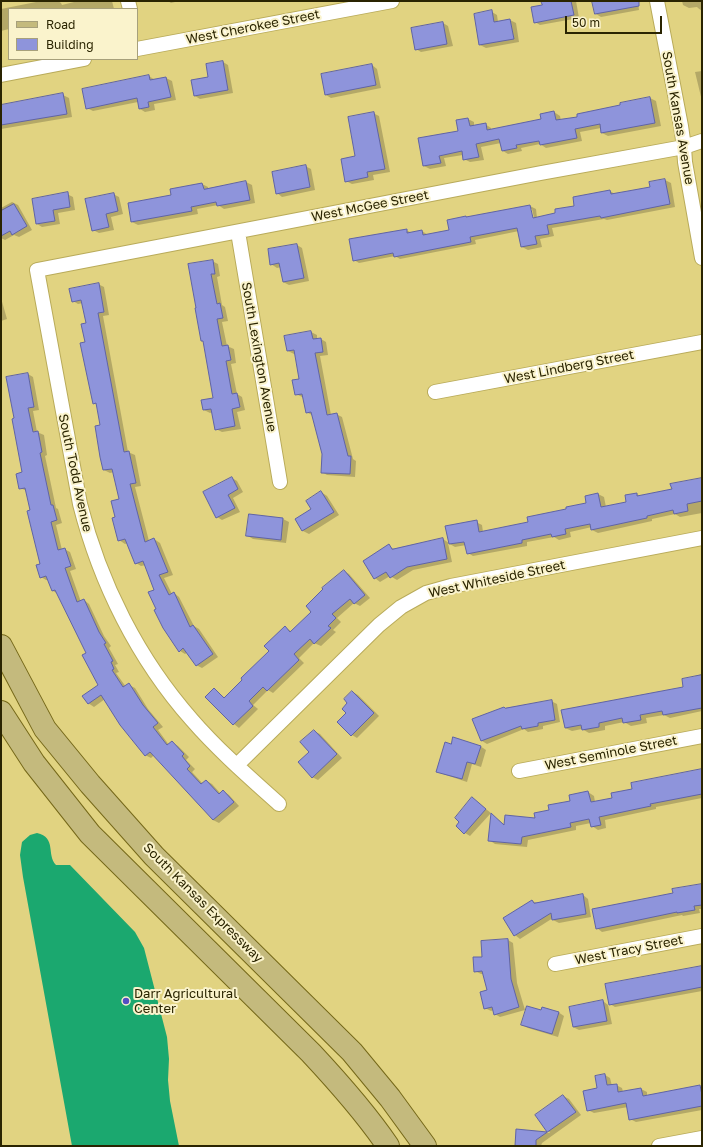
<!DOCTYPE html>
<style>
body{margin:0}
#map{position:relative;width:703px;height:1147px;overflow:hidden;background:#e1d381;font-family:"Golos Text",sans-serif}
canvas{display:block}
.frame{position:absolute;inset:0;border:2px solid #2a2401;pointer-events:none}
.legend{position:absolute;left:8px;top:8px;width:130px;height:52px;box-sizing:border-box;background:#faf3cc;border:1px solid #a7a07b;margin:0;padding:5px 7px;list-style:none;font-size:12px;color:#2a2401}
.legend li{display:flex;align-items:center;gap:8px;height:20px}
.legend b{width:20px;border:1px solid #a7a07b}
.scale{position:absolute;left:565px;top:16px;width:97px;height:18px;box-sizing:border-box;border:2px solid #2a2401;border-top:0;padding-left:5px;font-size:12px;line-height:14px;white-space:nowrap;color:#2a2401;-webkit-text-stroke:3px #faf3cc;paint-order:stroke}
</style>
<div id="map">
<canvas width="703" height="1147"></canvas>
<div class="frame"></div>
<ul class="legend">
<li><b style="height:5px;background:#c4ba7d"></b>Road</li>
<li><b style="height:11px;background:#8e94db"></b>Building</li>
</ul>
<div class="scale">50 m</div>
</div>
<script>
const ctx = document.querySelector('canvas').getContext('2d');
ctx.lineJoin = 'round';
function paint(path, color) { ctx.fillStyle = color; ctx.fill(path, 'evenodd'); }
function stroke(path, color, width, dash) { ctx.strokeStyle = color; ctx.lineWidth = width; ctx.lineCap = dash ? 'butt' : 'round'; ctx.setLineDash(dash || []); ctx.stroke(path); }
function label(font, color, halo, rows, align = 'center') {
  ctx.font = font + ' "Golos Text",sans-serif'; ctx.lineWidth = 4; ctx.setLineDash([]); ctx.textBaseline = 'middle'; ctx.strokeStyle = halo; ctx.fillStyle = color; for (const [text, x, y, turn = 0] of rows) {
    ctx.save(); ctx.translate(x, y); ctx.rotate((+turn || 0) * Math.PI / 180); ctx.textAlign = isNaN(turn) ? turn : align; if (halo) ctx.strokeText(text, 0, 0); ctx.fillText(text, 0, 0); ctx.restore();
  }
}
const forest = new Path2D(`
 M37,833C57,838 46,854 56,865H70L135,932L144,948L167,1037L169,1059L168,1080L170,1101L179,1146H72L23,877L20,855L22,842L30,835Z`);
const shadow = new Path2D(`
 M41,1H58L61,3L62,5L78,1H112L114,9H9V29L1,31L2,34L1,35V9Z
 M168,1H179L171,3Z
 M550,1H576L579,18L540,25L535,22L543,6Z
 M593,1H638L639,10L601,17L596,14Z
 M682,1H702V11L698,8L697,7L689,8L683,5Z
 M492,12L497,15L498,22L510,20L516,23L519,42L486,48L480,45Z
 M443,23L448,26L453,46L421,52L416,49Z
 M223,62L228,65L233,93L200,99L195,96Z
 M372,65L377,69L381,88L331,98L326,95Z
 M702,71V101L695,72Z
 M149,76L155,80L166,78L172,81L176,100L154,104L155,110L145,112L140,109L138,102L93,111L87,108Z
 M63,95L69,98L72,117L1,129V106Z
 M650,98L656,101L661,126L608,136L602,133L601,128L580,132L582,141L546,148L540,144L521,148L522,151L508,154L503,151L501,143L481,147L484,160L470,162L464,159L463,155L444,158L446,166L430,169L424,166L459,131L468,119L474,122V126L485,124L491,128V130L542,120L554,112L560,116L561,121L578,117Z
 M373,113L379,116L390,172L373,175L374,180L352,184L346,181Z
 M305,166L311,169L315,190L282,197L277,193Z
 M665,180L671,183L675,207L607,220L604,219L552,228L554,236L540,239L542,247L528,250L522,247L519,231L475,240L476,244L400,259L395,256L359,263L354,260L406,230L412,233L422,231L428,235L451,231L530,206L536,209L537,218L556,214L610,191L615,194L651,188L650,182ZM530,209H532L535,222L533,223Z
 M246,182L252,185L255,203L224,209L218,205L197,209L198,214L138,225L132,222L202,184L208,187V189Z
 M67,194L73,197L75,210L58,213L60,224L42,227L37,224Z
 M113,194L119,197L123,214L111,217L114,230L99,233L93,230Z
 M12,202L18,205L32,230L19,237L14,235L5,240L1,238V208Z
 M297,245L302,248L309,281L289,285L283,282L281,267L277,268L271,264Z
 M212,261L218,264L220,276L217,277L222,305L225,307L228,321L222,322L227,346L234,349L236,363L231,364L237,394L242,397L245,410L237,412L241,429L222,432L216,429L213,412L210,413L204,410L214,398L204,342L202,341Z
 M98,284L104,287L109,315L103,316L128,452L135,455L141,486L135,487L149,541L154,539L160,543L173,575L164,578L172,594L174,593L179,597L194,626L199,629L218,657L202,668L196,665L188,652L185,654L180,651L158,610L155,590L146,565L141,566L136,563L128,543L125,544L119,540L116,518L120,500L114,472L110,473L104,470L101,426L98,406L94,403L86,343L87,324L83,303L78,304L73,301Z
 M1,298L7,319L1,321Z
 M311,332L317,335V339H321L326,342L328,355L320,356L331,415L336,414L342,417L353,459L356,461L355,477L327,475L322,472L323,454L312,415L306,412L304,397H302L296,394L300,379L296,354H294L288,351L286,337Z
 M28,374L33,377L39,410L33,411L37,432L44,435L47,455L45,456L56,508L58,509L62,523L56,525L62,550L64,549L70,552L76,569L70,571L81,602L84,600L89,604L104,636L111,646L109,648L118,664L115,665L119,672L116,673L126,687L129,685L135,688L148,709L163,727L158,730L169,745L172,742L178,746L189,757L186,760L195,769L192,772L203,784L207,781L212,784L221,794L223,791L229,795L239,806L219,823L213,820L154,755L151,758L145,755L105,699L94,707L88,703L100,686L87,654L58,594L53,591L49,580H46L41,577V565L27,491L20,488L24,473L15,419Z
 M232,478L237,481L243,492L233,498L240,512L222,520L217,517Z
 M702,479V513L680,517L675,514L652,519V521L598,533L592,530V527L570,532L571,537L559,540L554,537L527,542V546L473,556L468,553L466,545L455,547L448,543L452,562L413,570L397,580L390,576L380,582L375,578L389,546L394,549L443,539L449,543L476,522L482,525L483,532L530,523L588,504L598,494L604,497L606,507L628,503L637,494L640,496L673,490Z
 M321,492L327,496L339,515L309,534L303,531L296,519L313,509Z
 M250,515L283,519L289,522L286,543L253,539L248,536Z
 M344,571L349,574L370,598L360,606L354,603L337,618L341,622L333,630L336,632L321,646L314,643L299,658L304,663L273,693L268,690L253,705L258,709L239,728L234,724L206,697L214,689L225,698L270,651L285,627L292,632L313,612Z
 M702,674V711L670,718L664,715L646,718L647,723L631,726L624,722L605,726V730L589,733L582,729L572,731L565,728L685,688L696,677L695,676Z
 M353,692L358,695L379,716L357,738L352,735L347,713L349,703Z
 M551,701L557,704L560,722L543,726V729L528,732L524,729L487,744L482,741L506,709Z
 M314,731L320,734L342,758L318,780L312,777L311,752Z
 M452,745L480,746L486,750L481,767L472,764L467,782L443,774L438,771Z
 M702,770V798L656,807V809L605,820L606,828L598,830L592,826L591,823L576,826V830L528,840L527,847L495,844L489,840L492,815L505,825L536,819L588,792L594,796L595,802L613,799L633,790Z
 M473,799L491,813L470,836L465,833Z
 M702,885V909H699L700,913L683,916L682,915L602,932L597,928L674,894Z
 M583,895L588,899L591,917L559,923L553,920V918L520,939L515,935L532,901L537,903Z
 M508,940L513,943L517,983L525,1010L500,1017L495,1014L494,1010L491,1011L485,1008L488,991L483,974H481L475,971Z
 M702,967V991L615,1007L610,1004Z
 M603,1001L608,1005L612,1024L579,1030L573,1027Z
 M542,1012H558L564,1016L558,1037L528,1028L522,1025Z
 M605,1075L610,1078L612,1086L616,1085L622,1088L623,1092L641,1089L647,1092V1096L702,1086V1110L636,1122L630,1119L628,1107L594,1113L588,1110Z
 M563,1096L569,1099L581,1115L542,1143L541,1146H516L517,1130L550,1133L537,1116Z`);
const building = new Path2D(`
 M541,1H571L574,15L534,23L531,7L542,5Z
 M592,1H639V6L595,14Z
 M492,10L494,22L510,19L514,39L479,45L474,14Z
 M443,22L447,44L415,50L411,28Z
 M223,61L228,90L194,96L191,80L208,77L206,64Z
 M372,64L376,85L325,95L321,74Z
 M149,75L150,80L166,77L171,97L148,102L149,107L139,109L137,98L86,109L82,89Z
 M63,93L67,114L1,125V105Z
 M650,97L655,123L601,133L600,124L575,129L577,138L540,145L539,141L516,145L517,148L502,151L499,139L476,144L479,157L463,160L462,151L439,156L441,163L423,166L418,138L458,131L456,120L468,118L470,126L486,123L487,130L541,119L540,114L554,111L556,120L577,117V114L620,105V103Z
 M374,112L385,169L367,172L368,177L345,182L341,159L355,156L348,117Z
 M306,165L310,187L276,194L272,172Z
 M665,179L670,204L601,218L600,216L547,225L549,234L535,236L537,244L521,247L517,228L470,237L471,242L394,257L393,253L353,261L349,239L407,229V233L422,230L423,235L449,230L447,220L466,216V217L530,205L533,218L555,213V209L574,206L573,197L610,190L611,194L628,191L650,187L649,182Z
 M246,181L250,200L217,206L216,202L191,207L192,211L131,222L128,203L171,195L170,189L202,183L204,189Z
 M68,192L70,207L53,210L55,221L36,224L32,199Z
 M114,193L118,211L106,214L109,227L92,231L85,199Z
 M14,204L27,226L12,235L10,231L1,236V211Z
 M297,244L304,278L283,282L279,263L270,265L268,249Z
 M213,260L215,274H211L217,304L220,303L223,318L217,319L222,346L228,345L231,360L226,361L232,394L237,393L240,407L232,409L235,426L215,430L211,409L203,410L201,400L213,398L203,341H201L195,308H196L188,264Z
 M99,283L104,312L98,313L124,452L129,451L136,483L130,484L145,542L154,538L168,572L159,575L169,595L174,592L190,627L193,625L213,654L196,666L183,648L179,652L163,628L154,610L156,609L148,592L154,590L143,561L135,564L125,539L118,541L112,518L115,517L111,501L119,499L112,469L103,470L100,457L95,426L100,425L96,403L93,404L80,343L85,342L81,324L86,323L81,300L72,302L69,289Z
 M311,331L313,339L321,338L323,352L315,353L327,415L337,413L348,456H351L350,474L321,473L322,454L311,412L306,413L302,394L295,395L292,380L299,379L294,350L287,351L284,336Z
 M28,373L34,407L28,408L33,432L38,431L42,452L40,453L51,505H53L57,520L51,522L58,550L65,548L71,566L65,568L77,602L84,599L99,632L106,643L104,644L113,661L111,662L114,669L112,670L123,687L129,683L143,705L158,723L153,727L167,745L172,741L184,754L182,756L190,766L187,769L201,784L206,780L219,794L223,790L234,802L213,820L150,752L145,756L120,725L101,695L88,704L82,696L98,685L82,655L86,653L55,590L52,591L46,576L40,578L36,565L40,564L27,511L30,510L25,488L19,489L16,474L22,472L12,419L14,418L6,377Z
 M232,477L238,489L228,495L235,508L216,518L203,492Z
 M702,478V501L687,504L688,511L674,514L673,510L647,516V518L591,530L590,524L565,529L566,534L552,537L551,534L522,540V543L467,554L464,542L449,544L445,526L477,520L479,532L528,522L527,517L566,509V507L586,503L585,496L598,493L601,507L626,502L625,495L637,493V496L672,489L670,484Z
 M321,491L334,512L302,531L295,519L311,509L306,501Z
 M249,514L283,518L281,540L246,536Z
 M443,538L447,559L407,567L390,578L386,572L374,579L363,561L389,544L392,549Z
 M344,570L365,595L354,604L350,599L332,614L336,618L328,626L331,628L314,644L310,639L294,654L299,660L267,691L263,687L249,701L253,706L233,725L205,697L214,688L224,698L242,680L241,678L269,651L264,646L285,626L290,632L311,612L306,606L323,589L322,588Z
 M702,675V708L663,715L662,711L640,715L641,720L623,723L622,718L599,723V727L582,730L581,725L565,728L561,710L683,687L682,679Z
 M352,691L374,713L351,736L337,722L346,713L342,709L347,703L344,699Z
 M552,700L555,720L538,723V726L522,729L521,726L481,741L472,719L504,707L505,708Z
 M314,730L337,754L312,778L298,762L309,752L300,742Z
 M453,737L481,746L475,764L467,762L462,779L436,772L445,742L451,744Z
 M702,769V794L650,804L651,806L599,817L601,825L591,827L589,819L570,823L571,827L522,837L521,844L488,841L491,813L504,825L505,815L535,818L534,813L549,810L548,805L570,801L569,795L588,791L591,802L612,798L611,793L632,789L631,783Z
 M472,797L486,809L464,834L456,826L459,822L455,818Z
 M702,884V905L694,906L695,910L677,913V912L596,929L592,909L673,893L672,889Z
 M583,894L586,914L552,920L551,913L514,936L503,918L532,900L534,903Z
 M508,939L511,979L519,1007L494,1015L492,1007L484,1009L480,992L487,990L482,971L474,972L473,957H482L481,941Z
 M702,966V987L609,1005L605,984Z
 M603,1000L607,1021L573,1027L569,1007Z
 M527,1006L541,1010L542,1007L559,1012L552,1034L521,1025Z
 M605,1074L607,1085L617,1084L618,1092L641,1088L643,1096L700,1085L702,1095V1106L629,1120L626,1103L587,1111L583,1091L597,1088L595,1076Z
 M563,1095L576,1112L536,1140V1146H515L516,1129L547,1132L535,1115Z`);
const minor = new Path2D(`
 M128,1L130,9
 M657,1L681,126L684,147L685,162L702,258
 M137,49L392,1
 M1,75L84,59
 M238,232L280,482
 M435,392L702,342
 M237,765L379,625L401,607L426,593L451,586L702,538
 M519,771L702,736
 M279,804C249,777 218,750 192,720C138,659 100,583 80,504L37,270L541,173L684,147L702,141
 M555,964L702,936
 M659,1146L702,1138`);
const primary = new Path2D(`
 M1,646L45,729L90,784L154,856L352,1052L390,1098L425,1146
 M1,712L34,763L90,834L311,1053C339,1083 365,1112 388,1146`);
const markers = [
 [126,1001,4,"#534dc4"]
];
const streetNames = [
 ["West Cherokee Street",253,27,-11],
 ["South Kansas Avenue",678,118,80],
 ["West McGee Street",370,206,-11],
 ["South Lexington Avenue",259,357,80],
 ["West Lindberg Street",569,367,-11],
 ["South Todd Avenue",75,473,78],
 ["West Whiteside Street",497,579,-12],
 ["West Seminole Street",611,753,-11],
 ["South Kansas Expressway",203,903,45],
 ["West Tracy Street",629,950,-11]
];
const poiNames = [
 ["Darr Agricultural",134,994],
 ["Center",134,1009]
];
paint(forest, '#1ba86f');
paint(shadow, '#0003');
paint(building, '#8e94db');
stroke(building, '#5f63a5', 1);
stroke(minor, '#b9ab5a', 16);
stroke(primary, '#756819', 24);
stroke(minor, '#fff', 14);
stroke(primary, '#c4ba7d', 22);
for (const [x, y, r, color] of markers) { const dot = new Path2D(); dot.arc(x, y, r, 0, 2 * Math.PI); ctx.fillStyle = color; ctx.fill(dot); stroke(dot, '#faf3cc', 1.5); }
label('13px', '#2a2401', '#faf3cc', streetNames);
label('13px', '#2a2401', '#faf3cc', poiNames, 'left');
</script>
